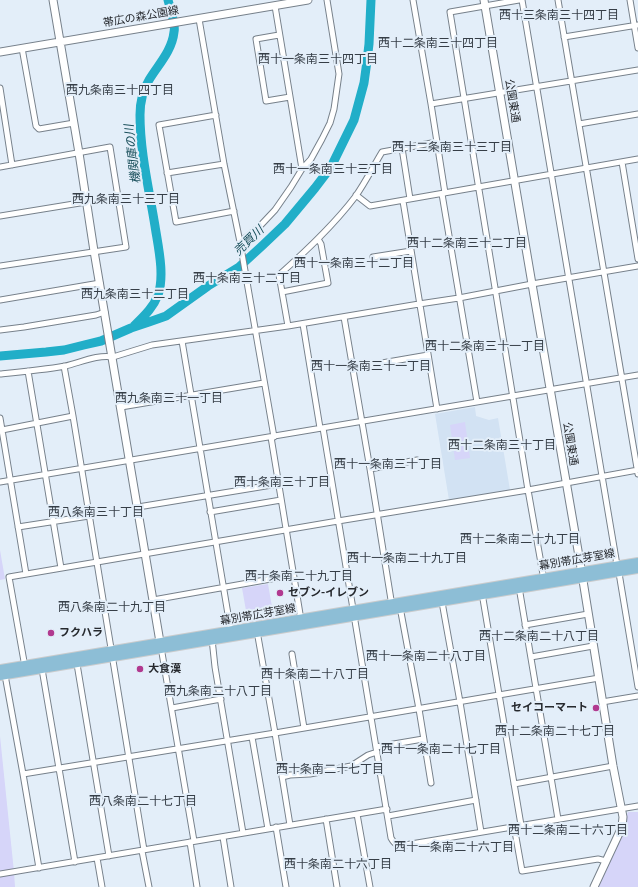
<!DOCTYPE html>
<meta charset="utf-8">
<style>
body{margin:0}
canvas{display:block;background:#e3eef9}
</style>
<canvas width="638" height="887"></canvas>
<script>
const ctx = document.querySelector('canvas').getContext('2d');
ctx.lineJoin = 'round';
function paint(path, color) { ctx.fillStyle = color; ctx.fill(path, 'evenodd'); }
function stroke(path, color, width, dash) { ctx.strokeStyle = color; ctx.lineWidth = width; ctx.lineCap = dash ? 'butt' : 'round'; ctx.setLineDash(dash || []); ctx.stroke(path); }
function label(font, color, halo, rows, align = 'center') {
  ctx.font = font + ' Karla,"Noto Sans JP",sans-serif'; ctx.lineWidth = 4; ctx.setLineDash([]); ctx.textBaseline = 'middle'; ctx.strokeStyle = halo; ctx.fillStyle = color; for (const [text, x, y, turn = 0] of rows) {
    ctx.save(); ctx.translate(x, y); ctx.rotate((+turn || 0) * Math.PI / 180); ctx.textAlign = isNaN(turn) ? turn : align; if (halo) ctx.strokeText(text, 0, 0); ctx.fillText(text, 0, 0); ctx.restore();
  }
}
const built = new Path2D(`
 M475,407L476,416L489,420L498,418L510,490L449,500L435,414Z`);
const green = new Path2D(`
 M465,422L470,458L455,460L450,425Z
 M0,550L5,579L0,580Z
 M268,584L274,618L248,622L242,588Z
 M0,736L14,872L15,887H0Z
 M628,812H638V887H598Z`);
const river = new Path2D(`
 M134,326C144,316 153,308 158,295C165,275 158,246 155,226C149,189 140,152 140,115C140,103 143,90 149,80C158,65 172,51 174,32C176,24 170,8 168,0
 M0,356L46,352L64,350L84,345L101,341L131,328L149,322L166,316L208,286L239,267L263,245L285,224L315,188L331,167L354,120L364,83L367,61L369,44L371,0`);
const street = new Path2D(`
 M413,0L431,104L445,193
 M519,0L450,12L528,490L544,580
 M522,0L617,565
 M558,0L638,474
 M630,0L638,48
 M275,6L302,169
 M199,19L224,164L240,242L274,437
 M279,35L256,39L266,101L290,97
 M564,37L638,25
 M22,48L36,126L39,129L74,123
 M0,88L12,165
 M431,104L638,70
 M216,115L159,125L176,222L234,211
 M579,124L638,114
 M402,148L410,199
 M622,162L638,259
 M0,167L110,147L126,247L0,266
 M167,173L224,164
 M442,194L477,402
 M356,195L370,206L638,159
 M403,201L437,409
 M0,216L86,202
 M240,242L259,227L275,210L291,187L302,169L311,159L322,139L330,123L334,109L339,74L327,0
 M373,257L411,251
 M282,292L328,283L321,244L318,239
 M0,300L100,283
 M344,317L370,469L392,606
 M303,324L320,428
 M288,326L279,275C306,251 333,226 355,197C365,183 373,167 382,152L437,142
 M0,330L24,327L96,315L105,312
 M182,341L231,632
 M64,366L73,416L144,850
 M353,368L428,355
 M28,371L61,568
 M0,374C21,372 43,370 65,366C79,363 98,354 113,357L152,345L288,326L419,304L459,298L532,284L638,266
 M121,407L264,383
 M0,418L26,574
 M323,428L391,838C395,845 398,846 405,845L638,806
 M2,430L73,416
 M271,437L301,620
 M370,469L417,460
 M0,482L638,375
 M138,507L278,484
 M210,512L281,500
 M18,527L89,516
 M619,573L638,687
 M519,587L558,819
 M482,593L521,825
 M153,600L293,575
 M442,602L460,702L481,832
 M400,607L419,709L431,783
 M525,625L588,614
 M257,631L275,733L290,825
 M212,639L215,667L243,833
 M161,647L194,841
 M292,654L304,728
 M531,657L593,646
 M77,664L109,856
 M25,667L9,577L338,521L528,490L638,470
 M42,669L75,862
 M5,675L23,774L39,868
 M602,702L638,696
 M172,708L221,699
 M252,737L268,829
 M376,747L423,739
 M23,774L275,733L599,678
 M282,777L290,775L310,774L351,766L368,755L377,752
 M514,784L613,766
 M357,814L370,887
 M388,816L476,800
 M326,819L337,887
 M514,826L522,871L598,859L606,861
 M276,827L286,887
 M223,837L231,887
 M190,842L197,887
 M142,851L149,887
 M97,858L102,887
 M0,874L387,809`);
const secondary = new Path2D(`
 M53,0L79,153L94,251L160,642
 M484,0L532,284L580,562L613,766L623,817L622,827L594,887
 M0,52L308,0`);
const primary = new Path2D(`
 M0,669L638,562
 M0,676L638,569`);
const markers = [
 [280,593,4,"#b1398f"],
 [51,633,4,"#b1398f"],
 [140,669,4,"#b1398f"],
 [596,708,4,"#b1398f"]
];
const streetNames = [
 ["帯広の森公園線",141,17,-10],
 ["公園東通",512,101,81],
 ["公園東通",570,444,81],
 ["幕別帯広芽室線",577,560,-10],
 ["幕別帯広芽室線",258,615,-10]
];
const poiNames = [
 ["セブン-イレブン",288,593],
 ["フクハラ",59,633],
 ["大食漢",148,669],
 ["セイコーマート",588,708,"right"]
];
const neighbourhoodNames = [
 ["西十三条南三十四丁目",559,16],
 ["西十二条南三十四丁目",438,44],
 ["西十一条南三十四丁目",318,60],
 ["西九条南三十四丁目",120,91],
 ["西十二条南三十三丁目",452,148],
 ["西十一条南三十三丁目",333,170],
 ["西九条南三十三丁目",126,200],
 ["西十二条南三十二丁目",467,244],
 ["西十一条南三十二丁目",354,264],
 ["西十条南三十二丁目",247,279],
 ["西九条南三十二丁目",135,295],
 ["西十二条南三十一丁目",485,347],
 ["西十一条南三十一丁目",371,367],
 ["西九条南三十一丁目",169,399],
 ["西十二条南三十丁目",502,446],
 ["西十一条南三十丁目",388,465],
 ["西十条南三十丁目",282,483],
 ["西八条南三十丁目",96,513],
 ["西十二条南二十九丁目",520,540],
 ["西十一条南二十九丁目",407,559],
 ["西十条南二十九丁目",299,577],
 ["西八条南二十九丁目",112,608],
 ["西十二条南二十八丁目",539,637],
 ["西十一条南二十八丁目",426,657],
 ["西十条南二十八丁目",315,675],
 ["西九条南二十八丁目",218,692],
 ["西十二条南二十七丁目",555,732],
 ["西十一条南二十七丁目",441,750],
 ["西十条南二十七丁目",330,770],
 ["西八条南二十七丁目",143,802],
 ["西十二条南二十六丁目",568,831],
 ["西十一条南二十六丁目",454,848],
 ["西十条南二十六丁目",338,865]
];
const waterNames = [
 ["機関庫の川",133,154,-97],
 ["売買川",249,241,-44]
];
paint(built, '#d2e2f3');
paint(green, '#d6d5f9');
stroke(river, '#21aec8', 9);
stroke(street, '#77818b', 7);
stroke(secondary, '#77818b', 9);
stroke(primary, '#cbcccd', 10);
stroke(street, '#fff', 5);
stroke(secondary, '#fff', 7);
stroke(primary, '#8dbed6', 8);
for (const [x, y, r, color] of markers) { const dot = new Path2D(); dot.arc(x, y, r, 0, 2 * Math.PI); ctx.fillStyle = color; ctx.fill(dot); stroke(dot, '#e3eef9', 1.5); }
label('11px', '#26292e', '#e3eef9', streetNames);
label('bold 11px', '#26292e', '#e3eef9', poiNames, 'left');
label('12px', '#363e47', '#e3eef9', neighbourhoodNames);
label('italic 12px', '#174d59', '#e3eef9', waterNames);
</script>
